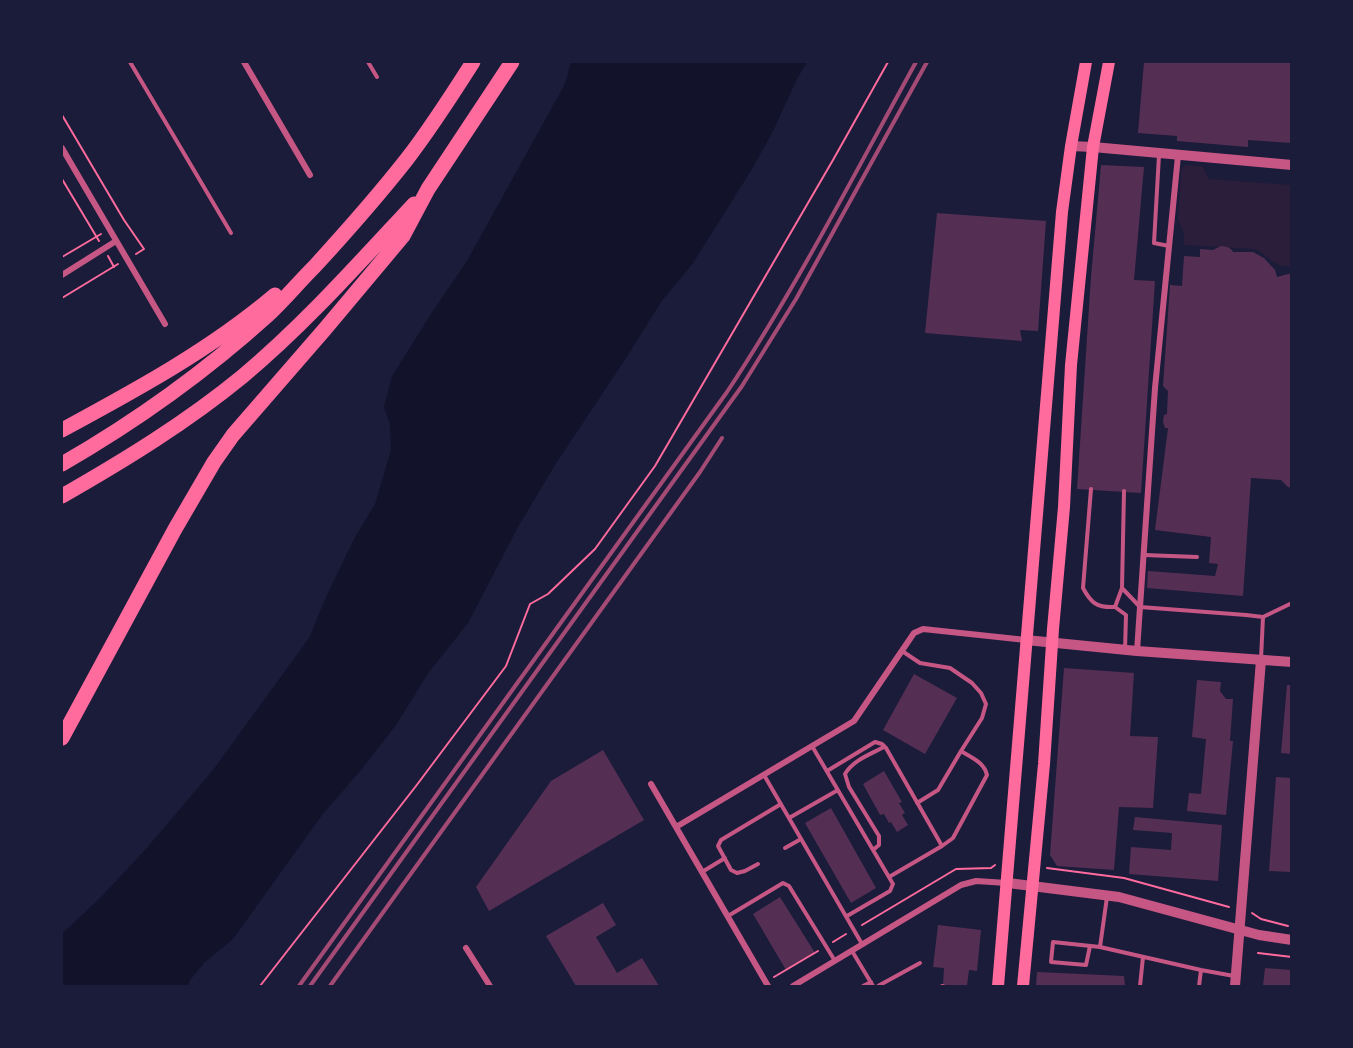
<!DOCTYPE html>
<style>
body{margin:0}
#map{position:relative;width:1353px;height:1048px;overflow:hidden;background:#1b1b3a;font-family:Barlow,sans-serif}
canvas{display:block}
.frame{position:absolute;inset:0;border:63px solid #1b1b3a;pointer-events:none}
</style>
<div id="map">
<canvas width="1353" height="1048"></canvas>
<div class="frame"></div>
</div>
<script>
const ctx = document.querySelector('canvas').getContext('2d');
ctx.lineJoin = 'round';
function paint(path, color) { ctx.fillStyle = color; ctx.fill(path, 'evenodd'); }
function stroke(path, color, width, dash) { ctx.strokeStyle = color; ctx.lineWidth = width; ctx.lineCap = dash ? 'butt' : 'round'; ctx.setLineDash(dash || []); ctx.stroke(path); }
const green = new Path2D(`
 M1185,165L1202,166L1209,179L1291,185V266C1272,268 1270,255 1254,249L1184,245V234L1178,219L1181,173L1182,168Z`);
const water = new Path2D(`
 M571,62H807L797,79L773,131L752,169L693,263L661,302L630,352L555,465L518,527L468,623L429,672L396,725L361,770L322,815L233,939L204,963L190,980L188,986H62V933L65,931L101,897L146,849L213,770L309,638L327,595L354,539L375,504L391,450L390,424L384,407L392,376L433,311L467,261L565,84Z`);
const building = new Path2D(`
 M1144,62H1292V143L1248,140V147L1177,141V136L1138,133Z
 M1101,165L1144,167L1134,280L1155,281L1141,493L1077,489L1091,277Z
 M937,213L1046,221L1038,331L1020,330L1022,341L925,333Z
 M1221,246L1228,247L1232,250L1233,252H1253L1264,258L1275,270L1277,277L1292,273V488L1288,487L1281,480L1251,478L1243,596L1147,588L1148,571L1215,576L1218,564L1209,563L1211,537L1155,530L1168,428H1165L1163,422L1164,415L1167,414L1168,391L1163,386L1170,285L1182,286L1184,256L1200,257V249L1213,250Z
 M1064,668L1134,673L1130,736L1158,737L1153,808L1119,807L1114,870L1057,866L1050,855Z
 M914,674L957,698L925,754L883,730Z
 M1197,680L1221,682L1220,691L1226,699H1233L1230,741H1233L1226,815L1187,811L1189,793L1201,794L1206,739L1192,737Z
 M1287,685H1292V754L1281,753Z
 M603,750L644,820L489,911L476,887L551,781Z
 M884,771L902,802L899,803L905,813L902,815L908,825L897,832L891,822L889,823L884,814L880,815L863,784Z
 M1276,777L1292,778V872L1269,871Z
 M831,808L876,888L851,903L805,823Z
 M1135,817L1222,825L1218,881L1129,874L1131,847L1171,850L1172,833L1133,830Z
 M780,897L815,953L786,970L753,914Z
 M603,903L616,925L596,937L617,973L642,958L659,986H576L546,936Z
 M938,925L981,930L977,971L969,970L967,986H943L944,968L933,967Z
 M1265,968L1292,970V986H1263Z
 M1037,972L1124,976L1125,986H1036Z`);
const path = new Path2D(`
 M62,115L124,220L144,249L136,254
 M62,179L99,241
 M108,256L114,267
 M62,257L101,234
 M62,298L118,264
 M1047,868L1124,878L1229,907
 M1252,913L1261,919L1288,926
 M862,925L956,869L991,868L995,865
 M833,942L846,934
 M1258,953L1292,957
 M774,977L818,951
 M260,986L416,786L506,666L530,604L548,594L595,549L655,466L833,160L888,62`);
const service = new Path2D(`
 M130,62L231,233
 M368,62L377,77
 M1159,155L1154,243L1169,246
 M1091,489L1083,588C1091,603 1097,608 1115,607L1126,615L1125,650
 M1124,491L1122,588L1140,607L1246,615L1263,617
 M1144,555L1197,557
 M1115,607L1122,588
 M902,651L920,663L950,668L972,683L981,693L986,704L982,718L961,751
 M1261,659L1263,617L1292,603
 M812,746L893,884L890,891L847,916
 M827,771L875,742L882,744L886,748L942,846L889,877
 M764,775L862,944
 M917,803L938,790L961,751C972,758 984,762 987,775L953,838L942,846
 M789,818L838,790
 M785,848L801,839
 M873,850L879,845V836L849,787L845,774C853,760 871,754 884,747
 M758,864L745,871L737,873L731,870L718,846L721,840L781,804
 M702,872L725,858
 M1107,897L1100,947L1201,970L1234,976
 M728,916L783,883L789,886L835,961
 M1090,946L1086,965L1051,962L1053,942L1100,947
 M852,951L873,986
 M863,986L871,982
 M878,986L920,963
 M942,986H943
 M1140,986L1143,957
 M1199,986L1201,970`);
const minor = new Path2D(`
 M244,62L310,175
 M62,148L165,324
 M62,275L116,241
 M1137,651L1155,388L1178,156
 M651,784L768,986
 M676,827L854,721L914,633L923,629L1026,640
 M466,948L490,986
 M793,986L961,885L976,881L1007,883`);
const tertiary = new Path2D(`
 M1071,146L1093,147L1292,165
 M1026,640L1137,651L1292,662
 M1008,883L1119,897L1259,935L1292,940
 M1235,986L1261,660`);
const secondary = new Path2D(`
 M998,986L1062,212L1071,146L1086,62
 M1023,986L1044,764L1053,629L1064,507L1071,365L1093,147L1109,62`);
const motorway = new Path2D(`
 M62,430C136,390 210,350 275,295
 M62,464C135,422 205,372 268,315C284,300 299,282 315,266C347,231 378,196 407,159C431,128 452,95 473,62
 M62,496C125,460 187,422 243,376C305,324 359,263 414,204
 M62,738L175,529L214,462L233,435L325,329L403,236L428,189L512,62`);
const rail = new Path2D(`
 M299,986L727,392C797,286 855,173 916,62
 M310,986L742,386L796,299L927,62
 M330,986L700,472L722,438`);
paint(green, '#2a1e3b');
paint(water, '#12122b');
paint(building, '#542f53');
stroke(path, '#ff6b9d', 2);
stroke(service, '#c65784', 4);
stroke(minor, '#c65784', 6);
stroke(tertiary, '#c65784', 10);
stroke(secondary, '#ff6b9d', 12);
stroke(motorway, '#ff6b9d', 15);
stroke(rail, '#a44b75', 4);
</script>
